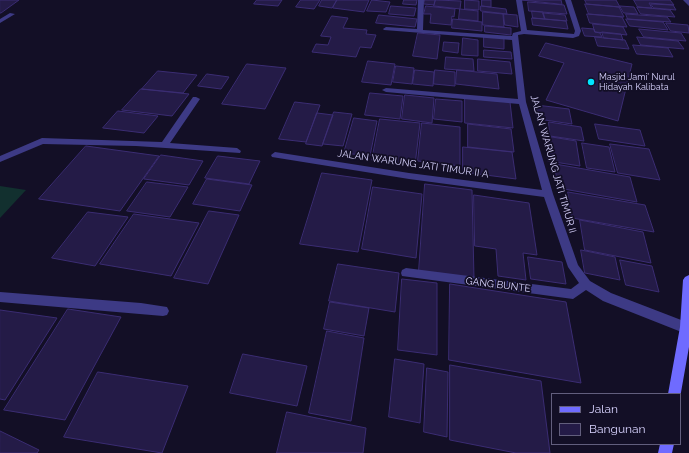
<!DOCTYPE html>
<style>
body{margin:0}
#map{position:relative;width:689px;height:453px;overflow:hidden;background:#130f26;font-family:Raleway,sans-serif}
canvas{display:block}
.legend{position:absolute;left:551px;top:393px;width:130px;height:52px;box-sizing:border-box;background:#130f26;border:1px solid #625e7d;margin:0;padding:5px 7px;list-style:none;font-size:12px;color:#d9d4ff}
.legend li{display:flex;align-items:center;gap:8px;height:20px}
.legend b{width:20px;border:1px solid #625e7d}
</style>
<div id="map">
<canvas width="689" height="453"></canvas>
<ul class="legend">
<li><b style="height:5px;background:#6f6bff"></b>Jalan</li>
<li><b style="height:11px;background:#241b47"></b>Bangunan</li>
</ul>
</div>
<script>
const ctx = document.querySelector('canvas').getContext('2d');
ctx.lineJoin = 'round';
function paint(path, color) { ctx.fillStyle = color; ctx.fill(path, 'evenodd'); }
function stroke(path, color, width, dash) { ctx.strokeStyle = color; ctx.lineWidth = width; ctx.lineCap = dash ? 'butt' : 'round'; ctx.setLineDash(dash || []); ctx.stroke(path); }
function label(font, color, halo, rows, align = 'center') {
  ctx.font = font + ' Raleway,sans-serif'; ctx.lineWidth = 3.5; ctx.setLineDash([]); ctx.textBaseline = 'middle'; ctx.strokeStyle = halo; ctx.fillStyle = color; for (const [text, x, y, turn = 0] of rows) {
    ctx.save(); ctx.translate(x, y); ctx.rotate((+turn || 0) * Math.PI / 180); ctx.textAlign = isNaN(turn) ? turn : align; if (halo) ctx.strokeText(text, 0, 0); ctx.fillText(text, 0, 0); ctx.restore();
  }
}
const green = new Path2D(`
 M0,186L26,190L0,218Z`);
const building = new Path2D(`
 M0,0H19L1,13H0Z
 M257,0H282L278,6L254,4Z
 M301,0H320L314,9L296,7Z
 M322,0H337L332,8L319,6Z
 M337,0H369L364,12L333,8Z
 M372,0L390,2L386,12L367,11Z
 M404,0H417L416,5L403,4Z
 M425,0H435L434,5L424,4Z
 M436,0L461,1L460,9L434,6Z
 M465,0L479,1V10L465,9Z
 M482,0H491V7L482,6Z
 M522,0H561L562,4Z
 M585,0H616L620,7L587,4Z
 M634,0H670L674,5L649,3L652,8L638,7Z
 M528,2L564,5L567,14L529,11Z
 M585,4L619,7L624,17L589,14Z
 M651,4L673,5L676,10L654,8Z
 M391,6L416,8L414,16L389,14Z
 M426,6L455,9L454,17L452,16L451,25L430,23L431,14H424Z
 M481,6L506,9L507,14L481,11Z
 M620,6L634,7L638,14L624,13Z
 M637,7L670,10L675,17L641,14Z
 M460,9L478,11V21L459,19Z
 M532,11L543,12L545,19L533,18Z
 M483,12L503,14L504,27L483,25Z
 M543,13L565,15L567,21L545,19Z
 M504,14L517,15L518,27L505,25Z
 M587,14L622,17L627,27L590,23Z
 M626,14L667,17L671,22L628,19Z
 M379,15L417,19L415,27L376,23Z
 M332,16L348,18L343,28L367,30L366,34L376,35L371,48L360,47L356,57L312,52L316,44L328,45L331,37L321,36Z
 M532,18L566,21L568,29L533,25Z
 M453,19L482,22V31L452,28Z
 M626,19L663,22L668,30L630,26Z
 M666,23L688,25L689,33L671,31Z
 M593,24L623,27L627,35L595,32Z
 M485,26L511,28V35L485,32Z
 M582,28L594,29L595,32L600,33L602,37L585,36Z
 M639,29L681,33L686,41L644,37Z
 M602,32L621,34L623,40L604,38Z
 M418,33L440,35L437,59L413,56Z
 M484,36L504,38V49L484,47Z
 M595,37L625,40L629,49L598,46Z
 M637,37L678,41L684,49L641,45Z
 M463,38L478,40V56L462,55Z
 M444,42L459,43L458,53L443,51Z
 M546,43L632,64L618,121L546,100L564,63L539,56Z
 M633,45L668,48L673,57L637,54Z
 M484,50L511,52L512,59L484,57Z
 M446,57L473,59L474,71L445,69Z
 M478,59L510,62L512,74L478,71Z
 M368,61L395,64L391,85L362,82Z
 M247,64L286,68L265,109L222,104Z
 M396,66L414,68L412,84L393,82Z
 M415,70L434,72L433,86L413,84Z
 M435,70L455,72V86L434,84Z
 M457,70L497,74L499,89L456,84Z
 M158,71L197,75L183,93L142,89Z
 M207,74L229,77L221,89L198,86Z
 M141,89L189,94L172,116L122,110Z
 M370,93L403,96L400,119L365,115Z
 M405,95L434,98L432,123L402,119Z
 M465,98L510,102L513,128L465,123Z
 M436,99L462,101V122L434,119Z
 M295,102L320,105L306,142L279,139Z
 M536,105L569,109L572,124L538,119Z
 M118,111L158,116L144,133L103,128Z
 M334,112L352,114L343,146L323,144Z
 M317,113L333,115L322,146L306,144Z
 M354,118L377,121L370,156L344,153Z
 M380,119L420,123L415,165L372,160Z
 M549,122L581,127L584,141L550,136Z
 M422,123L460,127V166L418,161Z
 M468,124L511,129L514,152L468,147Z
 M595,124L640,130L645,146L599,139Z
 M546,136L576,141L580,166L548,161Z
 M582,143L609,147L615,172L587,168Z
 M610,144L649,149L660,180L618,173Z
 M86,146L159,156L120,211L39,199Z
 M463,147L512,152L516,179L463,172Z
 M161,155L203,161L189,185L144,179Z
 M218,156L260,161L249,184L205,178Z
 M555,164L630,177L637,202L558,188Z
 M322,173L372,180L358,252L300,244Z
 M207,179L252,185L240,211L193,204Z
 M147,182L188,187L170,217L127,211Z
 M425,184L472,190L474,279L419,271Z
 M373,187L422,194L416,258L362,249Z
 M568,192L645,205L654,232L572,218Z
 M474,195L529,203L537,255L523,253L526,280L498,276L496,249L475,246Z
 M209,211L239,215L208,284L174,278Z
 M88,212L128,217L95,266L52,258Z
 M134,214L199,223L171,276L100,264Z
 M580,220L643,232L651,263L585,250Z
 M581,250L615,257L620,280L585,273Z
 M528,257L562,262L566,284L531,279Z
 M620,260L652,266L659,292L626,285Z
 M338,264L399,273L395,312L329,301Z
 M402,279L437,283V355L398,350Z
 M450,284L566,302L581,383L449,360Z
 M330,302L369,308L364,336L324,329Z
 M68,309L121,317L65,420L4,410Z
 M0,310L57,318L5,400L0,399Z
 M327,331L364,338L351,421L309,413Z
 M243,354L307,366L297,406L230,393Z
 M395,359L424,364L420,423L389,417Z
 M450,365L541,381L550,453H516L450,440Z
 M427,368L448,372L447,437L424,432Z
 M98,372L188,386L162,453L64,437Z
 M287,412L366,428L363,453H277Z
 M0,431L39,450L37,453H0Z`);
const minor = new Path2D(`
 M418,0H424L423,30L512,36L513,33L521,31L516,0H522L527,30L574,34L575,31L565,0H571L581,31L579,36L573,38L524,34L518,35L526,102L553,194L578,265L590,281L611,293L689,323V335L603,301L586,290L573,299L402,276L401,273L402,270L406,268L571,289L579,283L568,267L544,197L409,179L272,157L271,155L275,152L409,173L542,190L519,104L386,92L382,90L386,88L518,99L512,40L384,30L383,29L386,27L417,29Z
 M683,0H689V6Z
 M10,13L15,14L0,23V19Z
 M193,97H196L200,99L170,143L237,148L241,151L240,153L136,146L43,144L0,162V156L42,138L162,142Z
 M0,292L141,303L167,307L169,311L167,315L163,316L0,302Z`);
const secondary = new Path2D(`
 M689,275V347L680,398V394H668L680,327L683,280L685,277Z
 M660,444H674L672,453H658Z`);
const markers = [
 [591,82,4,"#00e5ff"]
];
const farPoinames = [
 ["Masjid Jami' Nurul",599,77],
 ["Hidayah Kalibata",599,87]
];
const streetNames = [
 ["JALAN WARUNG JATI TIMUR II A",413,164,8],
 ["JALAN WARUNG JATI TIMUR II",553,164,74],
 ["GANG BUNTE",498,285,7]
];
paint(green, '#12302f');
paint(building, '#241b47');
stroke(building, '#3b2d73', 1);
paint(minor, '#3d3a85');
paint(secondary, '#6f6bff');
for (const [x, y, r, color] of markers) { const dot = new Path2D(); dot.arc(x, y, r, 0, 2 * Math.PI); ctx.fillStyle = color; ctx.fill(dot); stroke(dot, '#130f26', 1.5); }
label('9px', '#d9d4ff', '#130f26', farPoinames, 'left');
label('10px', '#d9d4ff', '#130f26', streetNames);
</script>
